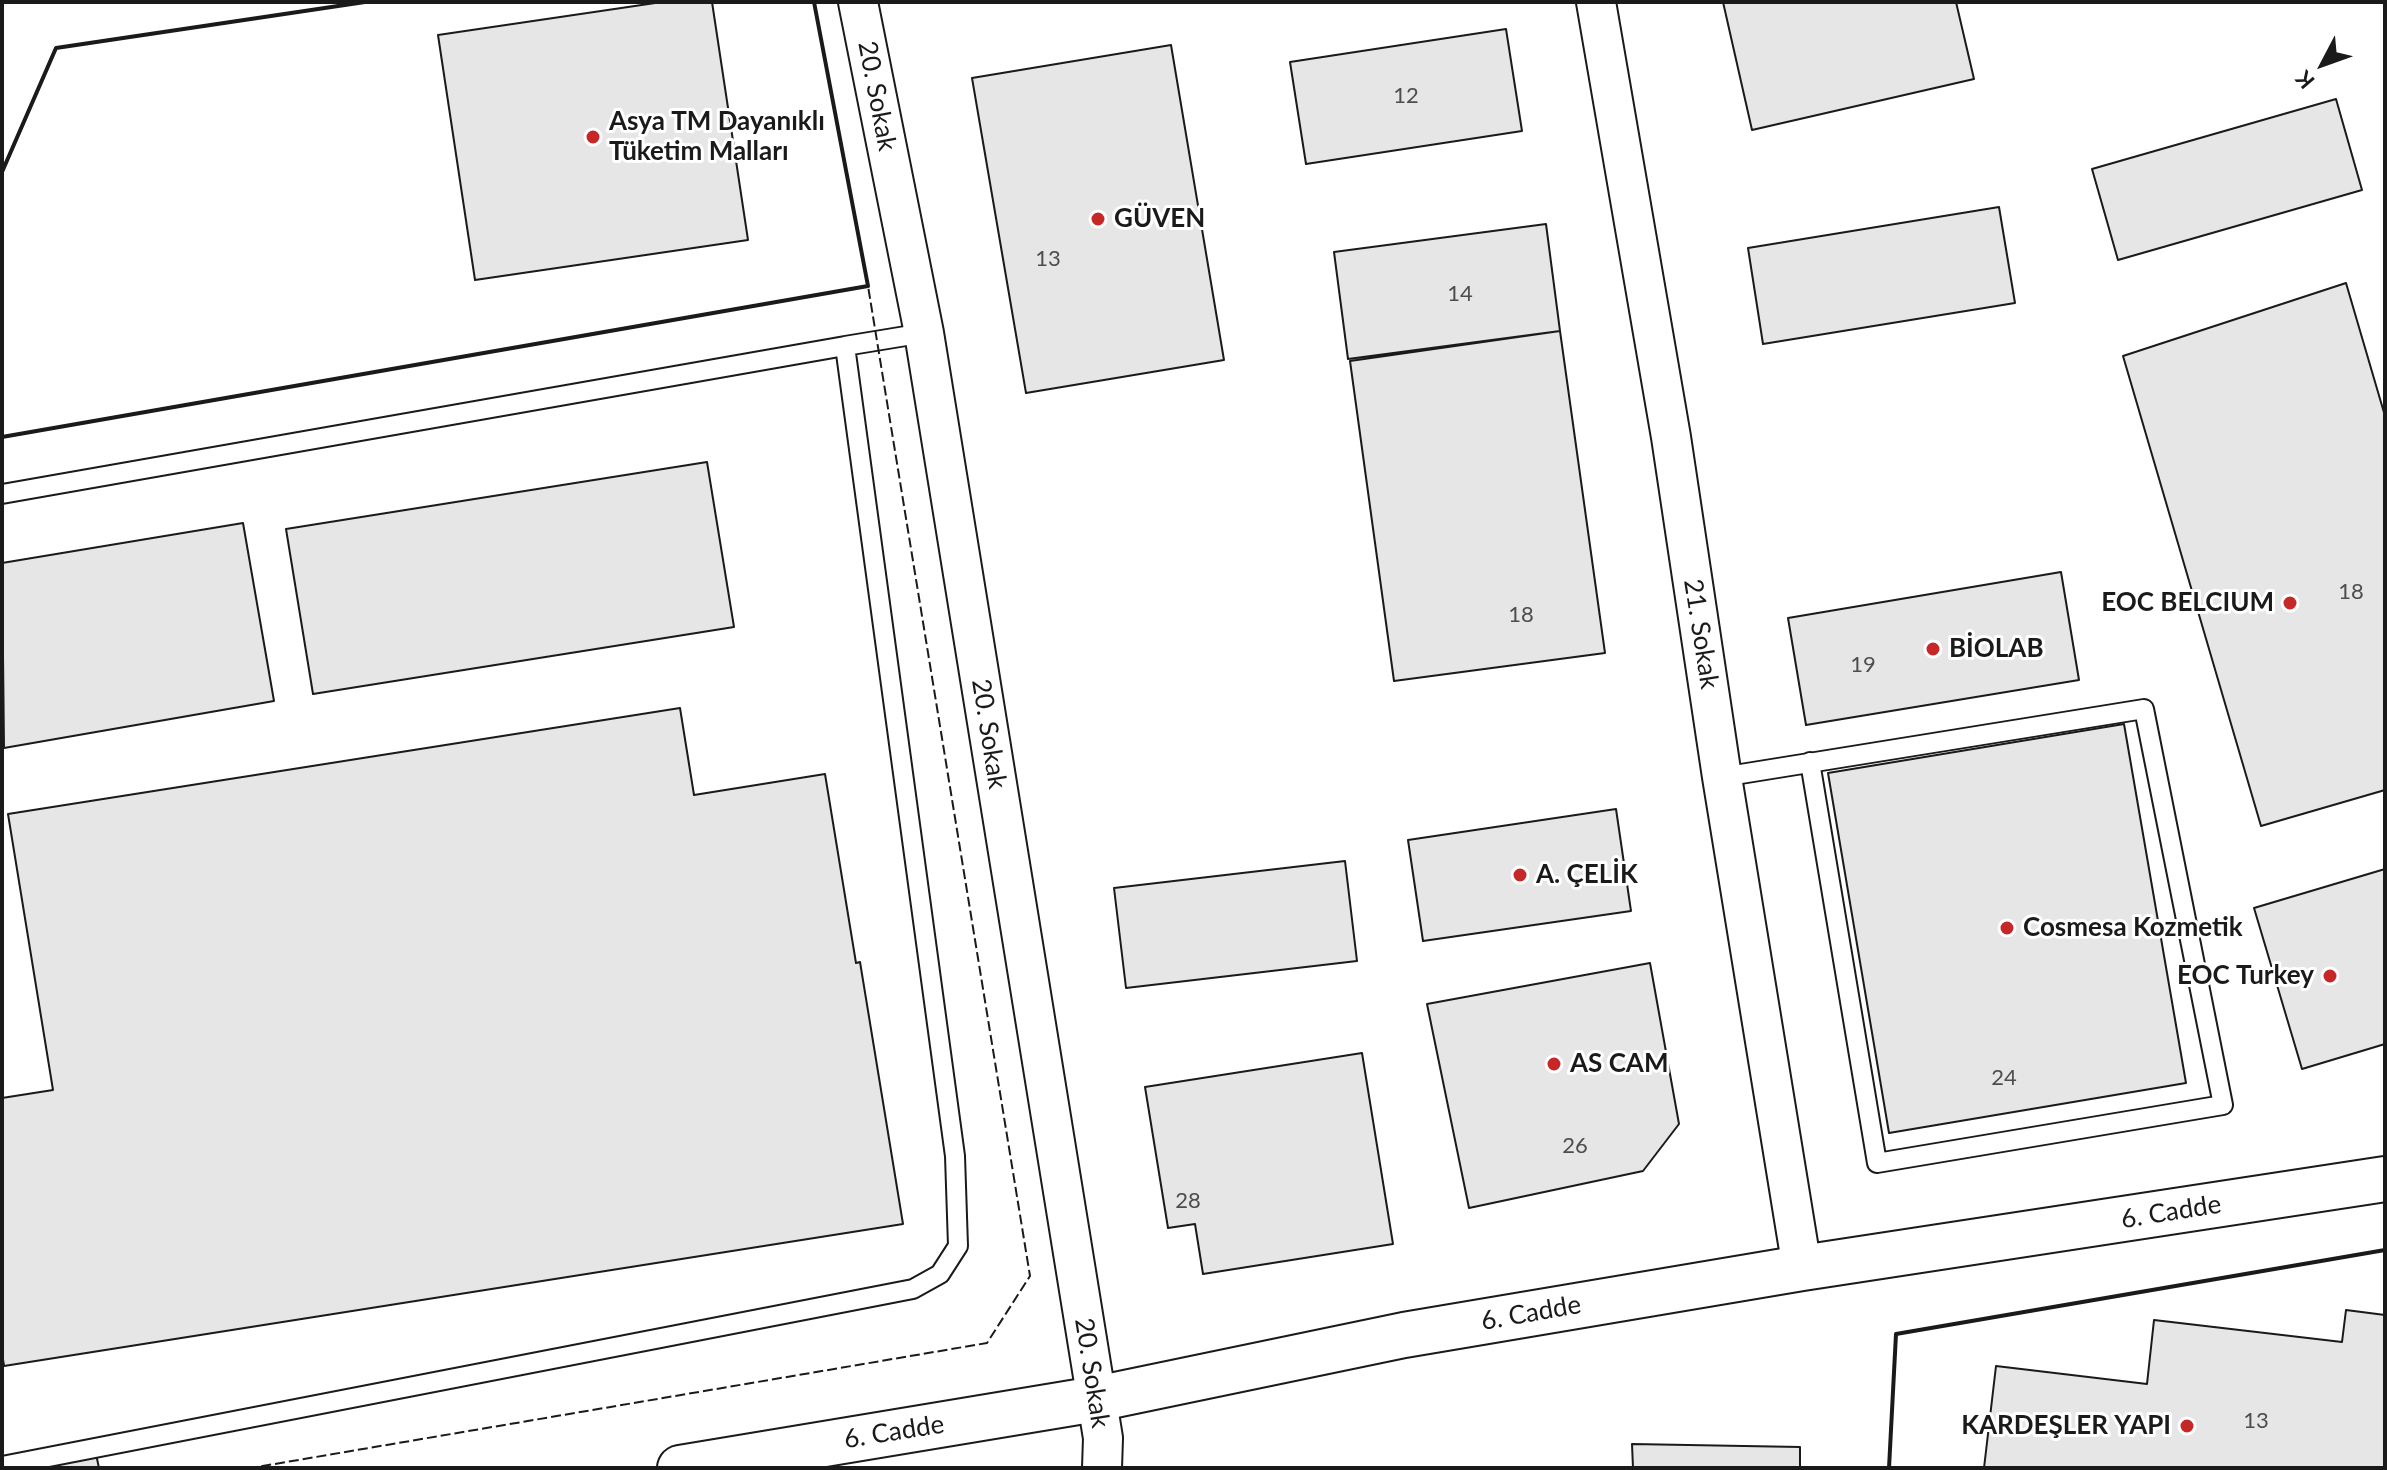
<!DOCTYPE html>
<meta charset="utf-8">
<style>
body{margin:0}
#map{position:relative;width:2387px;height:1470px;overflow:hidden;background:#fff;font-family:Lato,sans-serif}
canvas{display:block}
.frame{position:absolute;inset:0;border:4px solid #1a1a1a;pointer-events:none}
.north{position:absolute;left:2283px;top:24px;width:80px;height:80px;-webkit-text-stroke:6px #fff;paint-order:stroke;rotate:229deg;font-size:22px;font-weight:700;line-height:32px;text-align:center;color:#1a1a1a}
.north::after{content:'';display:block;margin:auto;width:28px;height:36px;background:#1a1a1a;clip-path:polygon(50% 0,100% 100%,50% 72%,0 100%)}
</style>
<div id="map">
<canvas width="2387" height="1470"></canvas>
<div class="frame"></div>
<div class="north">K</div>
</div>
<script>
const ctx = document.querySelector('canvas').getContext('2d');
ctx.lineJoin = 'round';
function paint(path, color) { ctx.fillStyle = color; ctx.fill(path, 'evenodd'); }
function stroke(path, color, width, dash) { ctx.strokeStyle = color; ctx.lineWidth = width; ctx.lineCap = dash ? 'butt' : 'round'; ctx.setLineDash(dash || []); ctx.stroke(path); }
function label(font, color, halo, rows, align = 'center') {
  ctx.font = font + ' Lato,sans-serif'; ctx.lineWidth = 6; ctx.setLineDash([]); ctx.textBaseline = 'middle'; ctx.strokeStyle = halo; ctx.fillStyle = color; for (const [text, x, y, turn = 0] of rows) {
    ctx.save(); ctx.translate(x, y); ctx.rotate((+turn || 0) * Math.PI / 180); ctx.textAlign = isNaN(turn) ? turn : align; if (halo) ctx.strokeText(text, 0, 0); ctx.fillText(text, 0, 0); ctx.restore();
  }
}
const building = new Path2D(`
 M662,2H712L748,240L475,280L438,35Z
 M1723,2H1956L1974,79L1752,130Z
 M1506,29L1522,131L1306,164L1290,62Z
 M1171,45L1224,360L1026,393L972,78Z
 M2336,99L2362,190L2118,260L2092,169Z
 M1999,207L2015,303L1763,344L1748,248Z
 M1546,224L1560,331L1348,359L1334,252Z
 M2346,283L2385,416V790L2261,826L2123,356Z
 M1560,331L1605,653L1394,681L1350,361Z
 M707,462L734,627L313,694L286,529Z
 M243,523L274,701L4,748L2,563Z
 M2061,572L2079,680L1806,725L1788,618Z
 M680,708L694,795L825,774L856,963L860,962L903,1224L4,1366L2,1353V1098L53,1090L8,814Z
 M2124,724L2186,1083L1889,1133L1828,773Z
 M1616,809L1631,911L1423,941L1408,840Z
 M1345,861L1357,961L1126,988L1114,888Z
 M2385,869V1044L2302,1069L2254,908Z
 M1650,963L1679,1124L1643,1171L1469,1208L1427,1004Z
 M1362,1053L1393,1244L1203,1274L1195,1224L1168,1228L1145,1087Z
 M2346,1310L2385,1315V1468H1984L1996,1366L2147,1384L2154,1320L2342,1342Z
 M1632,1444L1800,1447V1468H1633Z
 M96,1454L99,1468H17Z`);
const service = new Path2D(`
 M845,346L924,333
 M2,494L845,346L955,1156L958,1246L940,1274L913,1289L2,1466
 M1722,777L2144,709L2223,1105L1877,1163L1810,762`);
const minor = new Path2D(`
 M858,2L924,333L1103,1438L1102,1468
 M1596,2L1671,437L1722,777L1802,1268`);
const tertiary = new Path2D(`
 M680,1468L1096,1399L1404,1335L1802,1268L2385,1179`);
const fence = new Path2D(`
 M2,437L868,286L1030,1276L987,1343L251,1468`);
const wall = new Path2D(`
 M2,172L56,48L365,2
 M2,437L868,286L814,2
 M1889,1468L1896,1334L2385,1250`);
const markers = [
 [593,137,8,"#c62828"],
 [1098,219,8,"#c62828"],
 [2290,603,8,"#c62828"],
 [1933,649,8,"#c62828"],
 [1520,875,8,"#c62828"],
 [2007,928,8,"#c62828"],
 [2330,976,8,"#c62828"],
 [1554,1064,8,"#c62828"],
 [2187,1426,8,"#c62828"]
];
const numberNames = [
 ["12",1406,96],
 ["13",1048,259],
 ["14",1460,294],
 ["18",2351,592],
 ["18",1521,615],
 ["19",1863,665],
 ["24",2004,1078],
 ["26",1575,1146],
 ["28",1188,1201],
 ["13",2256,1421]
];
const streetNames = [
 ["20. Sokak",877,96,79],
 ["21. Sokak",1701,634,81],
 ["20. Sokak",989,734,81],
 ["6. Cadde",2171,1212,-9],
 ["6. Cadde",1531,1313,-10],
 ["20. Sokak",1092,1373,81],
 ["6. Cadde",894,1432,-9]
];
const poiNames = [
 ["Asya TM Dayanıklı",609,122],
 ["Tüketim Malları",609,152],
 ["GÜVEN",1114,219],
 ["EOC BELCIUM",2274,603,"right"],
 ["BİOLAB",1949,649],
 ["A. ÇELİK",1536,875],
 ["Cosmesa Kozmetik",2023,928],
 ["EOC Turkey",2314,976,"right"],
 ["AS CAM",1570,1064],
 ["KARDEŞLER YAPI",2171,1426,"right"]
];
paint(building, '#e6e6e6');
stroke(building, '#1a1a1a', 2);
stroke(service, '#1a1a1a', 22);
stroke(minor, '#1a1a1a', 42);
stroke(tertiary, '#1a1a1a', 48);
stroke(service, '#fff', 18);
stroke(minor, '#fff', 38);
stroke(tertiary, '#fff', 44);
stroke(fence, '#1a1a1a', 2, [10, 4]);
stroke(wall, '#1a1a1a', 4);
for (const [x, y, r, color] of markers) { const dot = new Path2D(); dot.arc(x, y, r, 0, 2 * Math.PI); ctx.fillStyle = color; ctx.fill(dot); stroke(dot, '#fff', 3); }
label('22px', '#4d4d4d', null, numberNames);
label('26px', '#1a1a1a', '#fff', streetNames);
label('bold 26px', '#1a1a1a', '#fff', poiNames, 'left');
</script>
